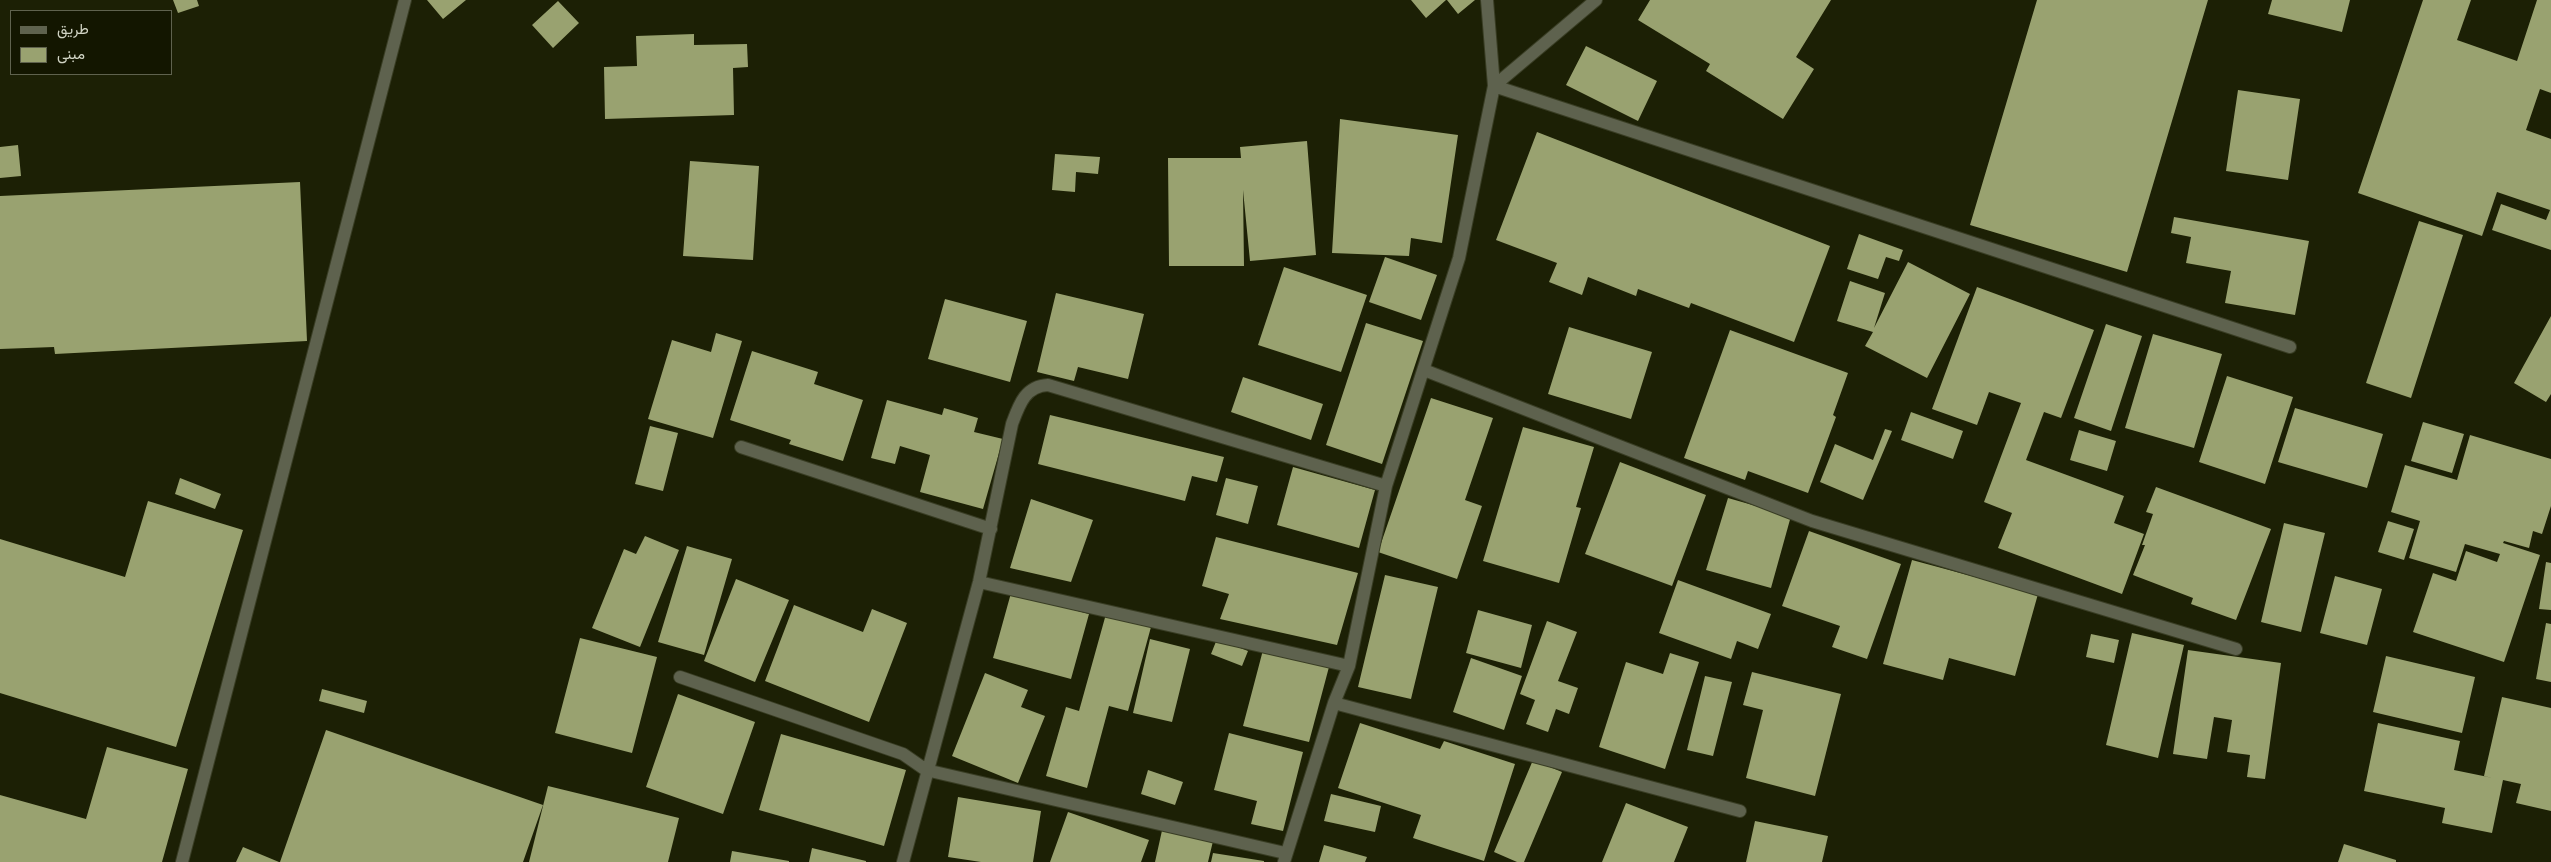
<!DOCTYPE html>
<meta charset="utf-8">
<style>
body{margin:0}
#map{position:relative;width:2551px;height:862px;overflow:hidden;background:#1c2005;font-family:"PT Serif",Vazirmatn,serif}
canvas{display:block}
.legend{position:absolute;left:10px;top:10px;width:162px;height:65px;box-sizing:border-box;background:#131600;border:1px solid #5f624e;margin:0;padding:6px 9px;list-style:none;font-size:15px;color:#d1d4c4}
.legend li{display:flex;align-items:center;gap:10px;height:25px}
.legend b{width:25px;border:1px solid #5f624e}
</style>
<div id="map">
<canvas width="2551" height="862"></canvas>
<ul class="legend">
<li><b style="height:6px;background:#5e624e"></b>طريق</li>
<li><b style="height:14px;background:#99a270"></b>مبنى</li>
</ul>
</div>
<script>
const ctx = document.querySelector('canvas').getContext('2d');
ctx.lineJoin = 'round';
function paint(path, color) { ctx.fillStyle = color; ctx.fill(path, 'evenodd'); }
function stroke(path, color, width, dash) { ctx.strokeStyle = color; ctx.lineWidth = width; ctx.lineCap = dash ? 'butt' : 'round'; ctx.setLineDash(dash || []); ctx.stroke(path); }
const building = new Path2D(`
 M173,0H197L199,6L178,13Z
 M427,0H466L443,19Z
 M1411,0H1446L1426,18Z
 M1447,0H1475L1458,14Z
 M1650,0H1831L1796,57L1814,69L1783,119L1706,71L1710,64L1638,20Z
 M2037,0H2208L2127,272L1970,225Z
 M2272,0H2350L2342,32L2268,14Z
 M2423,0H2471L2457,40L2517,61L2537,0H2551V93L2540,89L2526,130L2551,139V250L2492,230L2501,204L2546,220L2550,210L2497,192L2482,236L2358,193Z
 M558,1L579,23L553,48L532,25Z
 M694,34V45L747,44L748,67L733,68L734,115L605,119L604,67L637,66L636,36Z
 M1586,46L1657,81L1638,121L1566,85Z
 M2238,90L2300,99L2288,180L2226,171Z
 M1340,119L1458,135L1442,243L1411,238L1409,256L1332,253Z
 M1537,132L1830,246L1794,342L1691,303L1689,308L1638,289L1636,296L1588,277L1582,295L1549,282L1557,263L1496,240Z
 M1307,141L1316,255L1250,261L1243,190L1244,266H1169L1168,158H1241L1240,147Z
 M18,145L21,176L0,178V147Z
 M1055,154L1100,157L1098,174L1076,172L1075,192L1052,190Z
 M690,161L759,166L753,260L683,256Z
 M300,182L307,341L55,354L54,347L0,349V196Z
 M2174,217L2309,241L2295,315L2225,303L2231,271L2186,263L2191,237L2171,233Z
 M2419,221L2463,235L2411,398L2366,383Z
 M1859,234L1903,250L1899,261L1886,257L1878,279L1847,269Z
 M1385,257L1437,275L1421,320L1369,302Z
 M1908,262L1970,294L1927,378L1865,346L1873,332L1837,321L1850,281L1885,293L1874,328Z
 M1284,267L1367,295L1341,372L1258,345Z
 M1977,287L2094,330L2061,418L2044,412L2026,460L2124,496L2114,523L2144,534L2122,594L1998,548L2012,513L1984,502L2021,403L1989,392L1977,425L1932,409Z
 M1056,293L1144,314L1128,379L1078,367L1074,381L1037,372Z
 M945,299L1027,321L1010,382L928,359Z
 M2551,316V394L2546,402L2514,383Z
 M1366,323L1423,341L1382,464L1326,445Z
 M2106,324L2142,336L2111,431L2074,418Z
 M1569,327L1652,352L1631,419L1548,394Z
 M1730,330L1848,373L1833,415L1836,417L1808,493L1748,471L1745,480L1684,458Z
 M716,333L742,341L713,438L648,419L672,340L711,352Z
 M2153,334L2222,354L2194,448L2125,428Z
 M752,351L818,372L814,384L863,400L843,461L789,444L791,440L730,420Z
 M2227,376L2293,397L2265,484L2199,462Z
 M1243,377L1323,404L1311,440L1231,412Z
 M1431,398L1493,418L1465,500L1482,506L1457,579L1378,552Z
 M887,400L942,415L944,408L978,418L974,432L1003,439L983,509L920,492L930,455L900,446L895,464L871,458Z
 M2295,408L2383,434L2367,488L2278,462Z
 M1911,412L1963,431L1953,459L1901,440Z
 M1050,415L1224,457L1217,482L1192,476L1185,501L1038,464Z
 M2423,422L2464,434L2452,473L2411,461Z
 M650,426L678,433L663,491L635,484Z
 M1523,427L1594,447L1576,507L1581,508L1559,583L1483,561Z
 M1885,429L1892,431L1863,500L1820,482L1835,444L1873,460Z
 M2079,430L2116,441L2107,471L2070,460Z
 M2470,435L2551,459V506L2542,534L2533,531L2529,548L2504,541L2503,543L2540,555L2504,662L2413,632L2433,573L2456,581L2466,551L2497,562L2500,554L2465,544L2456,572L2409,558L2420,521L2391,512L2405,465L2457,480Z
 M1620,462L1706,495L1672,586L1585,554Z
 M1293,467L1375,490L1359,548L1277,525Z
 M180,478L221,494L215,509L175,494Z
 M1226,478L1258,486L1248,524L1216,515Z
 M2156,487L2271,529L2236,620L2191,604L2193,598L2133,575L2145,545H2142L2153,514L2146,512Z
 M1728,498L1791,516L1771,588L1706,570Z
 M1031,499L1093,520L1071,582L1010,568Z
 M148,501L243,530L176,747L0,693V539L125,577Z
 M2388,521L2414,529L2404,560L2378,552Z
 M2284,523L2325,533L2301,632L2261,622Z
 M1809,531L1901,564L1867,659L1832,647L1840,626L1782,606Z
 M645,536L679,550L640,647L592,628L624,549L636,554Z
 M1216,537L1358,573L1337,645L1220,619L1229,594L1202,586Z
 M687,546L732,559L704,655L658,642Z
 M1912,560L2038,594L2015,676L1949,658L1943,680L1883,664Z
 M2546,562L2551,563V610L2539,609Z
 M1385,575L1438,587L1411,699L1358,687Z
 M2335,576L2382,589L2367,645L2320,633Z
 M736,579L789,600L755,682L704,661Z
 M1678,580L1771,614L1758,649L1737,641L1731,659L1659,633Z
 M1011,593L1089,614L1071,679L993,658Z
 M794,605L863,632L872,609L907,623L869,722L765,681Z
 M1478,610L1532,625L1521,668L1466,653Z
 M1106,614L1151,627L1128,711L1109,706L1087,788L1046,776L1066,707L1079,711Z
 M1547,621L1577,632L1558,681L1578,688L1569,714L1556,709L1548,732L1526,724L1535,700L1520,694Z
 M2546,623L2551,624V682L2536,679Z
 M2132,633L2184,645L2158,758L2106,745Z
 M2091,634L2119,640L2114,663L2086,657Z
 M580,638L657,657L632,753L555,733Z
 M1150,639L1190,649L1172,722L1133,713Z
 M1217,639L1248,651L1242,666L1211,654Z
 M1263,650L1329,667L1309,742L1243,726Z
 M2188,650L2281,663L2265,779L2247,777L2250,755L2227,752L2232,720L2214,717L2207,759L2173,754Z
 M1670,653L1699,662L1665,769L1599,747L1626,662L1663,674Z
 M2386,656L2475,677L2462,733L2373,712Z
 M1471,658L1522,676L1504,730L1453,712Z
 M1752,672L1841,694L1815,796L1746,778L1763,710L1743,705Z
 M985,673L1028,690L1021,707L1045,716L1018,783L952,756Z
 M1705,676L1732,682L1713,756L1687,750Z
 M322,689L367,701L364,713L319,701Z
 M678,694L755,722L723,814L646,787Z
 M2502,697L2551,708V811L2516,803L2521,784L2503,780L2492,833L2442,823L2445,808L2364,791L2378,723L2460,741L2454,770L2493,778L2484,776Z
 M1360,723L1440,749L1444,741L1515,764L1484,861L1413,838L1421,815L1338,788Z
 M326,730L543,805L523,862H280Z
 M1229,733L1303,752L1283,831L1251,824L1257,801L1214,790Z
 M781,734L906,770L884,846L759,810Z
 M107,747L188,769L162,862H0V795L86,819Z
 M1533,760L1562,772L1524,862H1517L1494,852Z
 M1148,770L1183,782L1175,805L1141,794Z
 M548,786L679,818L668,862H529Z
 M1331,794L1381,806L1375,832L1324,821Z
 M958,797L1041,811L1033,862H981L948,857Z
 M1626,803L1688,827L1674,862H1602Z
 M1068,812L1149,840L1141,862H1050Z
 M1755,821L1828,836L1822,862H1746Z
 M1163,826L1214,837L1208,862H1155Z
 M2344,844L2396,860V862H2338Z
 M1324,845L1367,857L1365,862H1319Z
 M243,847L279,862H236Z
 M812,848L866,861V862H809Z
 M732,851L789,861V862H730Z
 M1213,853L1264,861V862H1211Z`);
const minor = new Path2D(`
 M1487,0L1494,86L1596,0
 M1424,370L1812,521L2236,649
 M741,447L991,529
 M979,582L1349,666
 M680,677L903,754L926,770L1285,853
 M1334,703L1740,811
 M182,862L405,0
 M903,862L979,582L1012,424C1019,405 1025,386 1048,385L1386,486
 M1284,862L1334,703L1349,666L1386,486L1459,258L1494,86L2290,347`);
paint(building, '#99a270');
stroke(minor, '#393d24', 14);
stroke(minor, '#5e624e', 12);
</script>
